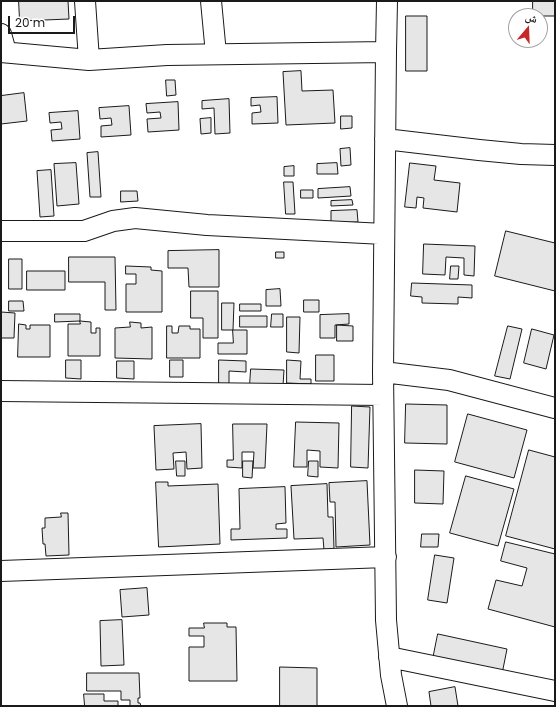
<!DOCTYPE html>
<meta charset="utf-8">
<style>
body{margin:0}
#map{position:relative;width:556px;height:707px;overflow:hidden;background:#fff;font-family:Poppins,"Noto Naskh Arabic",sans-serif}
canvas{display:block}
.frame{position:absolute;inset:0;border:2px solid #1a1a1a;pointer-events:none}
.north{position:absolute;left:508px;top:8px;width:40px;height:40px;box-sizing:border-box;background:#fff;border:1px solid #a3a3a3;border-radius:50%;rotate:19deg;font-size:11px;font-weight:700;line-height:16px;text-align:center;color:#1a1a1a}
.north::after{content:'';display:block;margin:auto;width:14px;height:18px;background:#c62828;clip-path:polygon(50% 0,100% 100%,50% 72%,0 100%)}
.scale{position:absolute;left:8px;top:16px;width:67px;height:18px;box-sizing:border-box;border:2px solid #1a1a1a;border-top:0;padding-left:5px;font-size:12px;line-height:14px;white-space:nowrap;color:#1a1a1a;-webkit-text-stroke:3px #fff;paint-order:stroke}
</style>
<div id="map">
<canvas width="556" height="707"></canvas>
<div class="frame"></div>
<div class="north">ش</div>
<div class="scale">20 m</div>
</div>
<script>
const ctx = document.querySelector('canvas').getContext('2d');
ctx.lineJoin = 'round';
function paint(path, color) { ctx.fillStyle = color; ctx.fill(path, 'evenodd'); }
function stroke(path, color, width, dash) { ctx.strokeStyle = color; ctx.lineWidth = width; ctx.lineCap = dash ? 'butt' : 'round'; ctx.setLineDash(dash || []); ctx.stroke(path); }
const building = new Path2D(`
 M19,1H68L69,19L20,21Z
 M533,1H555V16H533Z
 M406,16H427V71H406Z
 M301,71L302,91L333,90L335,123L286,125L283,72Z
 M166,80H175L176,95L167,96Z
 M24,93L27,121L1,124V96Z
 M277,97L278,123L252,124V113L261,112L260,105L251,106V98Z
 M229,99L230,133L215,134L214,108L202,109V101Z
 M178,102L179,130L148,132L147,119L161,118L160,112L147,113L146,104Z
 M129,106L131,135L101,137V126L112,125L111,118L100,119L99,108Z
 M78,111L80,139L52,141L51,130L62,129L61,122L50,123L49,113Z
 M341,116H352V128L341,129Z
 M211,118V133L201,134L200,119Z
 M350,148L351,165L341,166L340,149Z
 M98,152L101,197H90L87,153Z
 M76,163L79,204L57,206L54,164Z
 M337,163L338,174H317V164Z
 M410,163L436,166L434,180L460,183L457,212L423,208L424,198L417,197L416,208L405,207Z
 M294,166V176H284V167Z
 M51,170L54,216L40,217L37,171Z
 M284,182H293L295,214H286Z
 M350,187L351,196L318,198V189Z
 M301,190H313V198H301Z
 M121,191H137L138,201L121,202Z
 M352,200L353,205L331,206V201Z
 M357,210L358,222L331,223V211Z
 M506,231L555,243V291L495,276Z
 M424,244L475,246L474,276L464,275V258L446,257L445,275L423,274Z
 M219,250V287H189L188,268H168V251Z
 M276,252H284V258H276Z
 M69,257H115L116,310H105V282H69Z
 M9,259H22V289H9Z
 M126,266L151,267V270L162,271V312H126V284H136V274H126Z
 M451,266H459L458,279H450Z
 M27,271H65V290H27Z
 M412,283L472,285V298L458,297V304L422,303V297L411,296Z
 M280,289L281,306H266V290Z
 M191,291H218V338H203V318H191Z
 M304,300H319V312H304Z
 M9,301H23L24,311H9Z
 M222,303H234L233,330H222Z
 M240,304H261V311H240Z
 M1,312L15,313L14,338H1Z
 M55,314H80V321L55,322Z
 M272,314H283V327H271Z
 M349,314V324L335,325V338H320V315Z
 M240,316H267V327H240Z
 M287,317H300L299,353L287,352Z
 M80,321L91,322V333H96V328H100V356H68V324H80Z
 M130,322L141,323V328L152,327V359L115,358V328L130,327Z
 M19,324L26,325V329H30V325H50V357H18Z
 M337,325L353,326V341H337Z
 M167,326H172V333H178L179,326H190V329H200V358H167Z
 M508,326L522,329L510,379L495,376Z
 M532,329L554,335L546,369L524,363Z
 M233,330H247V354H218V343H233Z
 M316,355H334V381H316Z
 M66,360H81V379L66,378Z
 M170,360H183V377H170Z
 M219,360L246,361V372L229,371V384H219Z
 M287,360L301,361L300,379H311V384L287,383Z
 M117,361H134V379L117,378Z
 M251,369L284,370L283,386L250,385Z
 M406,404L447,405V444L405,443Z
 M352,406L370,407L368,468L351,467Z
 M468,414L527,430L514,478L455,462Z
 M296,422L339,423L338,468L320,467V451L307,450V467H294Z
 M201,424L202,468L187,469L186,452L173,453L174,469L156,470L154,426Z
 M233,424H267L265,468H253L254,452H242V468L227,467V460H233Z
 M529,450L555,457V549L506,536Z
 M176,461H185V476H177Z
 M243,461H253L252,478L243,477Z
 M309,461H318V477L308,476Z
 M415,470L444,471L443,504L415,503Z
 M466,476L514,489L498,546L450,533Z
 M367,481L370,545L336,547L335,502H330L329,483Z
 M156,482H168V486L218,484L220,544L159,547Z
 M327,484L328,517H333L334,549L324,550L323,538L294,539L291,486Z
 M285,487L286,523L276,524V529H287V538L231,540V529H240L239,489Z
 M61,513H68L69,555L46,556L45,544H43L42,528H45V518L61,517Z
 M422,534H439L438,547H421Z
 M506,542L555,554V627L488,609L496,580L522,586L527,568L501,561Z
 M435,555L454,558L447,603L428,600Z
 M147,588L149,615L122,617L120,590Z
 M122,620L124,665L101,666L100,621Z
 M204,623H227V627H236L237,681H189V647H204V636H189V628H204Z
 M438,634L507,649L502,674L433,659Z
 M280,667L317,668V706H280Z
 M87,673H139L140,698H138V703H140L141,706H130V700H121V691H87Z
 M455,687L458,706H431L429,692Z
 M84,694H104V701H118V706H85Z`);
const minor = new Path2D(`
 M85,1L89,60
 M211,1L216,54
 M387,1L386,52L383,372L386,620L391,675L397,706
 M1,34L6,52
 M1,52L89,60L167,55L386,52
 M385,139L479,150L521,154L555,155
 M1,231H84L113,221L135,218L207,225L384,234
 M383,372L449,380L555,408
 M1,391L383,395
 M1,571L386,557
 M389,657L555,691`);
paint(building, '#e6e6e6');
stroke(building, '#1a1a1a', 1);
stroke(minor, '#1a1a1a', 22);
stroke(minor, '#fff', 20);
</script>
